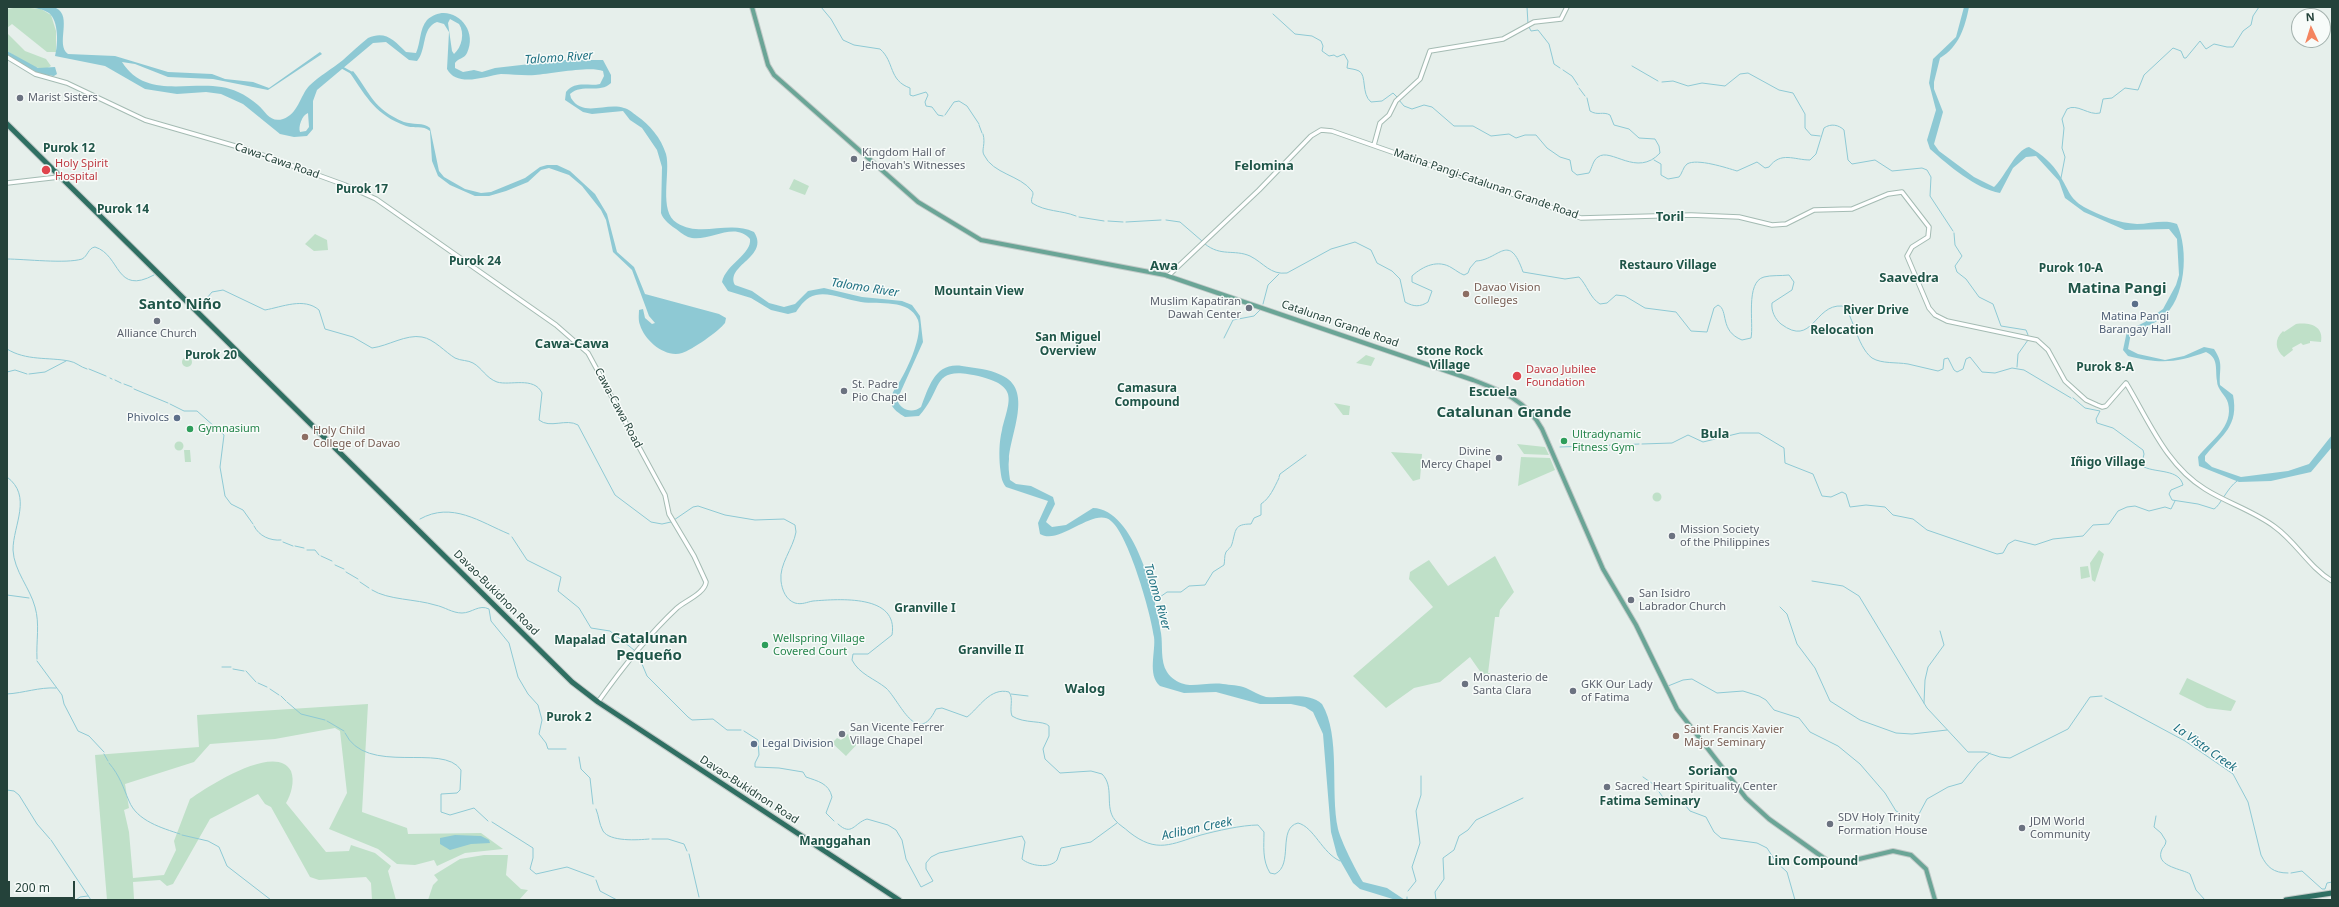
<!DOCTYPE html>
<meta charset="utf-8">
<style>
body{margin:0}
#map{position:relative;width:2339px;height:907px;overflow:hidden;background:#e6efeb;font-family:"Noto Sans",sans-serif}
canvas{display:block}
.frame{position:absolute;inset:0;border:8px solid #24423a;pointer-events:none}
.north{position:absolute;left:2291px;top:8px;width:40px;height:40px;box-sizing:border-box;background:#f7fbf9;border:1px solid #a3b1ad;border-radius:50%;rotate:356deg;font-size:11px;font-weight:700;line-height:16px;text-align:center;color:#24423a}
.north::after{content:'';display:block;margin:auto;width:14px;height:18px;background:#f4845f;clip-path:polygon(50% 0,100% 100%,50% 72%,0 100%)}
.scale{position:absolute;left:8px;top:881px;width:67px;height:18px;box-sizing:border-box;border:2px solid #24423a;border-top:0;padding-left:5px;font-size:12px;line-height:14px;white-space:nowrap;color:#24423a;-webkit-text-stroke:3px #f7fbf9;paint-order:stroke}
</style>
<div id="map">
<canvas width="2339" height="907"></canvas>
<div class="frame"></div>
<div class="north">N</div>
<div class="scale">200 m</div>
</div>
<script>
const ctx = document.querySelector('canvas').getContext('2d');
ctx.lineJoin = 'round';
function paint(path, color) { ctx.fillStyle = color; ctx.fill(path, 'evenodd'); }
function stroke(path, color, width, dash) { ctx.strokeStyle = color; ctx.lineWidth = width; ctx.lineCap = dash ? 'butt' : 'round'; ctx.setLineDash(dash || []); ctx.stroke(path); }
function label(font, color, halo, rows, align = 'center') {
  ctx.font = font + ' "Noto Sans",sans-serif'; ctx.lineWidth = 3; ctx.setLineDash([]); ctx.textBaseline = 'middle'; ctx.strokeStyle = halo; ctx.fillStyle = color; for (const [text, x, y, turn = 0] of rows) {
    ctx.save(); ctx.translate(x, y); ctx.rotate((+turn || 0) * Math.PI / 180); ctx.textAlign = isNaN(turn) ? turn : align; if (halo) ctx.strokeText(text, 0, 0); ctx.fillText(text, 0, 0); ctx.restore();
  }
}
const green = new Path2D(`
 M20,7L41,9L51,15L56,31V52H47L12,24L7,28V9Z
 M7,33L25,51L46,59L51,66C40,75 17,57 7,51Z
 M794,179L809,186L805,195L789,189Z
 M315,234L327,240L328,250L314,251L305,244Z
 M2296,324C2310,322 2324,326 2321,342L2310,341V343L2303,345L2301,343L2292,348L2293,350L2284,357C2275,350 2274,339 2283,331L2284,332Z
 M1366,355L1375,358L1371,366L1356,363Z
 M182 362a5 5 0 1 1 10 0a5 5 0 1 1-10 0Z
 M1334,403L1350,406L1349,415H1343Z
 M174.5 446a4.5 4.5 0 1 1 9 0a4.5 4.5 0 1 1-9 0Z
 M1517,444L1545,447L1549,455L1524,454Z
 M184,450H190L191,462H185Z
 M1391,452L1422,454L1420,479L1413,481Z
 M1521,457L1550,458L1555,470L1518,486Z
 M1652.5 497a4.5 4.5 0 1 1 9 0a4.5 4.5 0 1 1-9 0Z
 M2099,550L2104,554L2095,582L2092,580L2090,563Z
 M1495,556L1514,592L1500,610L1499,617H1495L1488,673H1491L1484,677L1470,657L1440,682L1414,688L1386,708L1353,676L1433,607L1409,579L1410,572L1429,560L1448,586Z
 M2088,566L2090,577L2081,579L2080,567Z
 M2187,678L2236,701L2231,711L2207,708L2179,694Z
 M368,704L362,812L407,828L408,834L481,833L503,849L465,853L437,866L434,860L415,865L397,864L378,849L329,829L347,793L340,731L335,728L275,739L210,744L194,762L125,784L129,808L124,810L129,832L133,878L164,875L176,850L174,841L190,799C207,787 276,742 291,771C295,781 291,795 286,803L326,852L349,851L351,845L375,853L391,866L388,871L396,900H372L371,883L366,877L319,880L310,877L271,807L265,804L258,794L210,819L173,884L167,886L160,880L133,882L134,899L107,900L95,755L199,747L197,715Z
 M847,734L860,741L846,756L832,743L837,738L841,740Z
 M484,855H508L506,875L521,889L528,890L519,900H428L433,885L438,880L434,875L460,859Z`);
const water = new Path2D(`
 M28,7C35,7 49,4 56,8C73,16 55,45 68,54L115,56L168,72L212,74L225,79L253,82L269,88L320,52L322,54L268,90L213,79L168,77L135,64L122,62C149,105 202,74 238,92C245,95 252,100 258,105C266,112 270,123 283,119C298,114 300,96 309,86C319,76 332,69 343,60C351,53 359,45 368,38C385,30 394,40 406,52L416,53C421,42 419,30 427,20C448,0 480,26 467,53C464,59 458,58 455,63V68L463,72L474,70L482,72L495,68L565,60H603L611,75V83C600,94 582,83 570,94L571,98C583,118 606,102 624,108C629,109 633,113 637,116C650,125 661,138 666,154C671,172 658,212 677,223C701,238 729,220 754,232C770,257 725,265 735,285L752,291L769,303L784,307L795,304L808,291L824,288L862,297L902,301L912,305L920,316L923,342L897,400C901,410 912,414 921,407C929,387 935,362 962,366C975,368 989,369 1001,375C1034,389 1010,434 1009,459C1008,466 1009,473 1010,480L1016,484L1031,486L1053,497L1055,504L1046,522L1052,527L1066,525L1093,508C1135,509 1156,599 1161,633C1163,645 1160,661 1167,672C1171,678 1177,682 1184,684C1193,687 1210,682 1223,684C1230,685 1239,685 1246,688C1253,691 1259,695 1266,697C1283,699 1307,691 1322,704C1341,736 1330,792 1338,829C1341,841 1356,871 1363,882L1387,888L1405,900H1396L1360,889L1353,883L1337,855L1331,832L1323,734L1313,712L1305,707L1291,704H1260L1216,692L1184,693L1160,686C1147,675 1156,651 1154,637C1151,613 1128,534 1111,521C1094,506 1060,546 1040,534L1038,523L1048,501L1006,487C1001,481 1001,474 1000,467C999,455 999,442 1002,430C1009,401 1019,387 982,377C929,364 945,388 919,416L905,417C900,414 892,409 891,403C890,394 896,387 900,381C908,368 923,335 918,320C909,298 879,305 861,302C846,300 830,292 816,295C806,297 801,305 796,312L788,314L771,310L751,298L728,291L722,282C726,264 752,254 750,239C734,220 707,244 688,237C683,235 678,230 673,227C668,223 663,219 661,213L662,167L657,150L642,128L630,120L623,111L592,114L583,112L565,100L566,92C576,80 588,87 600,84L604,76L603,71C589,66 551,74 535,75C524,76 513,74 501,74C486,76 457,88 447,69L449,32L444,24L437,22C421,28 427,50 417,61L409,60L386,42L373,43L317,90L313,101V129L307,136L294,137L280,134L243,104L221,94L206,92L177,94L145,89L105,66L55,56C58,45 59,21 49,13C43,9 35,8 28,7ZM450,19L459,24C465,33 462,47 454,54L452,51L448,23ZM308,113L309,127L306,131L300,132C298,127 302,115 308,113Z
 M1964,7H1969C1965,27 1959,47 1940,58L1934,82V89L1943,112L1934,144L1939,151L1974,177L1994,187C2004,179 2015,150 2029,147C2043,155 2052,163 2060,176C2069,190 2069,198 2084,207C2101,216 2118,223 2137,224C2150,224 2164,219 2177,224C2189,250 2186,299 2162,318C2154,324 2141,329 2131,333L2128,349L2138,354L2165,360L2184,356L2204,347L2214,349C2224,364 2219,368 2220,385L2233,395C2239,426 2223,434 2205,456V461L2212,467L2241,477L2288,471L2309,464L2332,435V447L2311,472L2271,481L2239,482L2199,466L2198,457C2211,440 2234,427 2228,403C2226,395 2217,390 2217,381C2215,369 2219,358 2206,352C2176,363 2160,364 2128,356L2123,350L2127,331L2145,322L2163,309L2176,285L2179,275L2177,239L2169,229L2125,230L2084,212L2065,198L2059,181L2036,156L2026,157L2013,168L2000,193C1976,189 1948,165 1930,149L1927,140L1936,110L1929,83L1933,59L1956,37Z
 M7,51L38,68L55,67L57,74L54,76L40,74L7,56Z
 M353,71C372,95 372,108 404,122C412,125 424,122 430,128L439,171L444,177L465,189L481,193L491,192L525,178L540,167L547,165H557L570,171L595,194L607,214L617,252L634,267L645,294L719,314L726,318L725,323C719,331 692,350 682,353C665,358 645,341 640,325C638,320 639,314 639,310L643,309L645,318L652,324L655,323L649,316L632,270L613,252L606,220L601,210L582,186L569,175L549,168L541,170L528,182L506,191L489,196H475L450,185L438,176L432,161L430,131C423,125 414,129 406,126C376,115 367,98 350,73Z
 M455,835L481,836L489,840L490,843L471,844L450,850L440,844V838Z`);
const stream = new Path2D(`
 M821,7L831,19L843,40L854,45L880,49C895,62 888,80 910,88V95L913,96L926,92L928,95L925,102L926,106L932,107L938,115L943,116
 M1527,7L1528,24
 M1273,14L1295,34L1312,36L1321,41L1323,46L1322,51L1329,56L1334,55L1337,57L1344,54L1348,61L1347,68C1351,69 1355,69 1359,71C1367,75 1361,94 1371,102L1382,101L1393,93L1397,97
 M1529,27L1531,31L1538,30L1549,44L1554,64L1560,68
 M1632,66L1658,81
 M1563,70L1572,76L1578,85
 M1662,82L1673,81L1688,86L1702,83L1725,86L1740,74L1748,73L1779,90L1793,93L1805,114V128L1811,135L1820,136
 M1579,88L1585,96
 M1399,100L1404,106L1412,109L1424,105L1432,107L1454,126H1473L1491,136L1509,134L1516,138L1525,135H1536L1547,148L1560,157L1570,160L1572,171L1577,175L1589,173C1592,168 1593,160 1598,157C1611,147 1637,178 1660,153L1659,146L1655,139L1639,138L1629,129L1614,125L1610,115C1603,111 1598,116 1590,111L1587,98
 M945,115L954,102L959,101L967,106L979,124
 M979,125L982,133
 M983,134C986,144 981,150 984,155C993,174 1020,175 1032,191C1035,195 1030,198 1032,203C1046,212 1061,210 1076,216
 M1654,160L1661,164V175L1668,179L1679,177C1682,174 1683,167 1687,164C1697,158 1727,168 1737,171L1757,162L1765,168L1769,167C1781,151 1794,160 1810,160L1816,154L1824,128C1831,123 1839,125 1844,130L1848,160L1852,164L1875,160L1892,171L1922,168L1927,170L1931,177L1930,196L1953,231
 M2061,178L2065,157L2062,148L2064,128L2062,119L2067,109C2077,103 2089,116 2100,113L2103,99L2112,98L2125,88L2138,90L2144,75L2173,48L2181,51L2184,58H2186L2200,41L2206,49L2214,44L2227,47H2233L2243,31L2251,25L2253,16L2259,7
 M1079,217L1104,221
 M1166,220L1180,222L1202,241
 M1108,221L1123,222
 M1126,222L1161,220
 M1954,233L1955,245L1962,256L1955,266L1957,272L1966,279L1979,297L1993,304L2001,326L2026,330L2028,335
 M1205,244C1221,257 1234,249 1250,256C1264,263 1270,275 1287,273L1331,249L1355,242L1371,250L1377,263L1392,271L1400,279L1405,302C1414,307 1420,307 1428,302L1432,291L1412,282V276C1423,266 1438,259 1452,268C1457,271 1459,273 1464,275L1468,273L1470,268L1476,261C1499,260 1509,231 1523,272L1565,279L1579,277C1587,285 1590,298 1600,304L1607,303L1616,295L1625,296L1645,308L1676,312L1691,331L1707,332L1714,308L1718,305C1729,310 1719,331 1742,340L1751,338C1754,324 1745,282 1764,277C1771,275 1781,276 1789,275L1794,282L1792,290L1772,303C1771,311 1775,319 1781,324C1813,348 1814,304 1842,306C1852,309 1856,346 1872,358C1882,364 1896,362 1908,364C1918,366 1928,369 1938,371L1943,369L1944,359L1948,358L1954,370L1957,372L1963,369L1966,359L1970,357L1982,372L1995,373L2012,368L2024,370L2071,398
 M7,259C25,259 66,264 82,259C88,256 88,248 95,247C121,255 115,296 154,275
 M202,304L212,292L223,290L265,310C282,307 304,297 319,310L325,329L353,337L372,348C388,346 406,334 422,337C434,339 445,352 455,358C461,361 468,360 473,363C482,368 486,378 497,382C510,386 534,376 542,393L539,420C550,429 566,418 578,425L615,495L651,522L662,524L671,522
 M1263,304L1268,285L1279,274
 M1224,338L1233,320L1254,316L1260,310
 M7,349C26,361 48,357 69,361C76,362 80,367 87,369
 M2017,367L2018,354L2028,340
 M89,369L106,376
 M7,372L15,370L27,374
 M29,374L45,372L66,361
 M110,378L112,379
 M115,380L121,383
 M124,384L132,387
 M134,389L168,403
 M2073,398L2085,408L2100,411L2096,419L2097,423L2113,428L2143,450L2144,454L2142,463L2144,467C2157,473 2179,469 2183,485L2171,490L2169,494L2172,500L2198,504L2214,509C2220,506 2227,488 2237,481
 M170,404L184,411H197L224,435L220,467L225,496L231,504L243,510L253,524
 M1642,444L1672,443L1688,435L1703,442L1740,433H1759L1784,448L1785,463L1813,474L1822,496L1831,497L1842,492L1846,494L1850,507L1866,505L1885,507L1893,515L1913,519L1927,530L1997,554L2003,553L2008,544L2015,540L2035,545L2053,539L2083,536L2093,525L2109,524L2118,511L2127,507L2135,506L2149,511L2165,507L2171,509L2175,501
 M1620,445L1639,444
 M1560,447L1617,445
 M7,477C33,496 13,525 13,550C14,571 30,588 35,607C40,624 36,641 37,659
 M1279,477L1280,474L1306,455
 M420,519C452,501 480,522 509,534
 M674,520L693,507L698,506L725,515L755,520L784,519L795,525L796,532C793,549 779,564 781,581C782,590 786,600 795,603C802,605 807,602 813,601C839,599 899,594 892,635L868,654H853L852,660C859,674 875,679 886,688C900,701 917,748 936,709L942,708L967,717C979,708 990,687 1009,692C1014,699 1009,708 1012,716C1024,724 1044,720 1049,726V736L1043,749L1045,759L1060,773L1091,771L1102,774C1115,787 1104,807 1115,820C1119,825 1125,828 1129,832C1157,854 1171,844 1201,835C1216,831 1242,825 1258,825L1264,832C1264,846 1262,860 1270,873L1275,874C1294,865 1277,828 1298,823C1314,827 1322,853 1340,861
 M254,526C259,536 270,541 281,540
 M512,537L527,560L561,577L558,591L579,608L591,628L610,631L634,650
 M283,542L293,546
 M295,546L304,548
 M307,550H315L319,555
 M321,556L332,561
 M335,565L344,569
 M346,572L358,579
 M1812,581L1843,586L1859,596L1927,708L1968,752H1985L2000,757L2010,758L2068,729L2090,697L2102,696
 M360,582L369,588
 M372,590C388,600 416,599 435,605C445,607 452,613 462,613C472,613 479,604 489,609L491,621L509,643L518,677L528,694L538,705L542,720L539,734L546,743L548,749H566
 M7,595L29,598
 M1153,602L1167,592H1181L1189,586L1205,585L1213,572L1224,565C1225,561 1224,556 1226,552C1228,549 1231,548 1232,544C1236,530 1234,524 1251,524L1254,518L1261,515V504C1270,498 1274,488 1279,478
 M1780,607L1787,614L1797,644L1815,668L1830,701L1860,720L1896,733L1912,734L1947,730
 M637,652L647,676L688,717L692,720L713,719L727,730H741
 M37,661L62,695L64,704L78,731L89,736L104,752
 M222,667H231
 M233,669L244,671
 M246,671L256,682
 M258,683L267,687
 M1668,686L1683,680L1692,679L1717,693L1743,691L1759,696L1766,700L1774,710L1799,718L1810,732L1838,746L1860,764L1885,793L1896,811L1906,816L1915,817L1919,814L1927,799L1948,787L1962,783L1978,763L1990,753
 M270,689L279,695
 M7,694C24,693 39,687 56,688
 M1011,694L1028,696
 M281,696L286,701
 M2105,698L2185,741L2233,774L2248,802L2261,855C2267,867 2273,873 2288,873
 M287,702L301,714L325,720
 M1924,703L1925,680L1928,667L1944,645L1940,631
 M327,721L344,731
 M744,731L758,740L759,755L755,763V767L779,768L803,772L806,777C817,781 829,783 832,797L826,813L834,821
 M345,733C366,777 443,742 461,770L460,790L457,793L441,794V812L450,815L474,808L488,821
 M104,754L108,761
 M579,757L581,769L590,778L593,804
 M109,763C120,776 123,787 129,801C137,821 162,828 180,834
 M1643,777L1653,784
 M1654,785L1665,800L1682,801L1690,811L1706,817L1714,832L1721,838L1757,843L1767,848L1776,862L1787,872L1795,900
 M7,790L14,791L19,795L37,824L50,839
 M596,809C599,816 599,824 603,831C610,842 638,840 649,839
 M2156,816L2154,827L2161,833L2166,841C2166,846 2162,847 2161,852C2157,867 2183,869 2190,874L2196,890L2205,900
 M492,822L533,848V858L530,869L536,874L567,867L594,877
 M838,824C852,837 854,823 867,819L888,825L896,830L902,840L906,859L921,887L933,881L926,869V863L931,857L939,853L1022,836L1025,842L1022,859C1030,866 1050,869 1057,860L1061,848L1091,842L1117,823
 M182,835L208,841L219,847L227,866L271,900
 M652,839H668L684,844L687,851
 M51,840L91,900
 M689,854L699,897
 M2291,873L2302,871L2322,889H2325L2327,883L2332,882
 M596,880L600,891L617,900
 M1408,891L1416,881L1412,867L1420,843L1416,811L1421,795V776
 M8,899L23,900
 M76,900L80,897L88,896
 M1407,900V897
 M1436,900L1435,892L1444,879L1443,858L1454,850L1459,836L1468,830L1476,820L1523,798`);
const canal = new Path2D(`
 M343,68L352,73`);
const secondary = new Path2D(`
 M7,57L35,74L67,83L145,120L249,150L345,185L376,199L556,325L588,353L665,495L669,514L694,556L706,582C705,593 685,601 677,608C646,637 622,668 598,702
 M1374,145L1380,123L1389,115L1396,101L1420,79L1430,51L1503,39L1534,22L1561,19L1567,7
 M7,183L59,177
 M1168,276L1259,190L1311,136L1321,130L1332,131L1581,218L1691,215L1739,217L1772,225L1786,224L1814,210L1852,209L1888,194L1902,192L1929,227L1928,237L1912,247L1907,256L1929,308L1935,315L1947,321L2037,340L2048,350L2065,381L2086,400L2097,405L2102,407L2106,406L2126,383C2149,421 2166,465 2205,489C2227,503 2254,511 2275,527C2296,542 2309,567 2332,581`);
const primary = new Path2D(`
 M752,7L768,65L774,75L918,202L981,240L1165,275L1473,380C1502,391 1527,401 1542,429L1603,569L1636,625L1677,709L1746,798L1769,819L1828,861L1842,863L1893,851L1911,855L1926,869L1935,900`);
const highway = new Path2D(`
 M7,124L572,682L598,702L899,900
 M2286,900L2332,893`);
const markers = [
 [20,98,4,"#6b7280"],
 [854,159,4,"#6b7280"],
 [46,170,5,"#e0444e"],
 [1466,294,4,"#8d6e63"],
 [2135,304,4,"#5c6f8a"],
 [1249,308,4,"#6b7280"],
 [157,321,4,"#6b7280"],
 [1517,376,5,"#e0444e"],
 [844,391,4,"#6b7280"],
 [177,418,4,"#5c6f8a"],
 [190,429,4,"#2e9e5b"],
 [305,437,4,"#8d6e63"],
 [1564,441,4,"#2e9e5b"],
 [1499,458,4,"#6b7280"],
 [1672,536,4,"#6b7280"],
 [1631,600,4,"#6b7280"],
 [765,645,4,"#2e9e5b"],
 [1465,684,4,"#6b7280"],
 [1573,691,4,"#6b7280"],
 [842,734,4,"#6b7280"],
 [1676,736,4,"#8d6e63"],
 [754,744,4,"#5c6f8a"],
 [1607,787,4,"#6b7280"],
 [1830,824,4,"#6b7280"],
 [2022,828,4,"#6b7280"]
];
const worshipNames = [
 ["Marist Sisters",28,98],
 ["Kingdom Hall of",862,153],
 ["Jehovah's Witnesses",862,166],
 ["Muslim Kapatiran",1241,302,"right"],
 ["Dawah Center",1241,315,"right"],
 ["Alliance Church",157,334,"center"],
 ["St. Padre",852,385],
 ["Pio Chapel",852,398],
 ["Divine",1491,452,"right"],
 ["Mercy Chapel",1491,465,"right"],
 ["Mission Society",1680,530],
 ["of the Philippines",1680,543],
 ["San Isidro",1639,594],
 ["Labrador Church",1639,607],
 ["Monasterio de",1473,678],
 ["Santa Clara",1473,691],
 ["GKK Our Lady",1581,685],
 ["of Fatima",1581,698],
 ["San Vicente Ferrer",850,728],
 ["Village Chapel",850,741],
 ["Sacred Heart Spirituality Center",1615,787],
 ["SDV Holy Trinity",1838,818],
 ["Formation House",1838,831],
 ["JDM World",2030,822],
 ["Community",2030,835]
];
const streetNames = [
 ["Cawa-Cawa Road",277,161,19],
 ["Matina Pangi-Catalunan Grande Road",1486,184,19],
 ["Catalunan Grande Road",1340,324,19],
 ["Cawa-Cawa Road",618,408,62],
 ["Davao-Bukidnon Road",496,593,45],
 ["Davao-Bukidnon Road",749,790,33]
];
const healthNames = [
 ["Holy Spirit",55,164],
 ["Hospital",55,177],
 ["Davao Jubilee",1526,370],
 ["Foundation",1526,383]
];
const educationNames = [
 ["Davao Vision",1474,288],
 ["Colleges",1474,301],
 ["Holy Child",313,431],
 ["College of Davao",313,444],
 ["Saint Francis Xavier",1684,730],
 ["Major Seminary",1684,743]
];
const serviceNames = [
 ["Matina Pangi",2135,317],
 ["Barangay Hall",2135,330],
 ["Phivolcs",169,418,"right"],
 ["Legal Division",762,744,"left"]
];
const leisureNames = [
 ["Gymnasium",198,429],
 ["Ultradynamic",1572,435],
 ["Fitness Gym",1572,448],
 ["Wellspring Village",773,639],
 ["Covered Court",773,652]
];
const waterNames = [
 ["Talomo River",559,58,-4],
 ["Talomo River",865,288,9],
 ["Talomo River",1157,597,74],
 ["La Vista Creek",2205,748,35],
 ["Acliban Creek",1197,829,-12]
];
const neighbourhoodNames = [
 ["Purok 12",69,149],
 ["Purok 17",362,190],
 ["Purok 14",123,210],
 ["Purok 24",475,262],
 ["Restauro Village",1668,266],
 ["Purok 10-A",2071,269],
 ["Mountain View",979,292],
 ["River Drive",1876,311],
 ["Relocation",1842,331],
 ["San Miguel",1068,338],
 ["Overview",1068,352],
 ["Stone Rock",1450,352],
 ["Village",1450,366],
 ["Purok 20",211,356],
 ["Purok 8-A",2105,368],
 ["Camasura",1147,389],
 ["Compound",1147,403],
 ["Iñigo Village",2108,463],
 ["Granville I",925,609],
 ["Mapalad",580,641],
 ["Granville II",991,651],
 ["Purok 2",569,718],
 ["Fatima Seminary",1650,802],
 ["Manggahan",835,842],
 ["Lim Compound",1813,862]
];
const quarterNames = [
 ["Felomina",1264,166],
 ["Toril",1670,217],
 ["Awa",1164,266],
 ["Saavedra",1909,278],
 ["Cawa-Cawa",572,344],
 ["Escuela",1493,392],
 ["Bula",1715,434],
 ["Walog",1085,689],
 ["Soriano",1713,771]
];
const districtNames = [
 ["Matina Pangi",2117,289],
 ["Santo Niño",180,305],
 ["Catalunan Grande",1504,413],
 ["Catalunan",649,639],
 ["Pequeño",649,656]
];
paint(green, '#bfe0c8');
paint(water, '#8ec9d4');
stroke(stream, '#8ec9d4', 1);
stroke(canal, '#8ec9d4', 2.5);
stroke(secondary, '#a4bbb3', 5.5);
stroke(primary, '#c2cac8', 6);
stroke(highway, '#c2cac8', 7);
stroke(secondary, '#fff', 3.5);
stroke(primary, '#6aa596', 4);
stroke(highway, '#2f6f62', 5);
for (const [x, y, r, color] of markers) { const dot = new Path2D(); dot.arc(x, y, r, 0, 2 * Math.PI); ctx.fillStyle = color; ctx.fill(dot); stroke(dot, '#f7fbf9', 1.5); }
label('11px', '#5b616d', '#f7fbf9', worshipNames, 'left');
label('11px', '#24423a', '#f7fbf9', streetNames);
label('11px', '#be3a42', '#f7fbf9', healthNames, 'left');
label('11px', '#785e54', '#f7fbf9', educationNames, 'left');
label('11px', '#4e5e75', '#f7fbf9', serviceNames);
label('11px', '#27864d', '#f7fbf9', leisureNames, 'left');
label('italic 12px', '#1c6f80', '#f7fbf9', waterNames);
label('bold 12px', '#1f5548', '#f7fbf9', neighbourhoodNames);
label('bold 13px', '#1f5548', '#f7fbf9', quarterNames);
label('bold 15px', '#1f5548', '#f7fbf9', districtNames);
</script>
